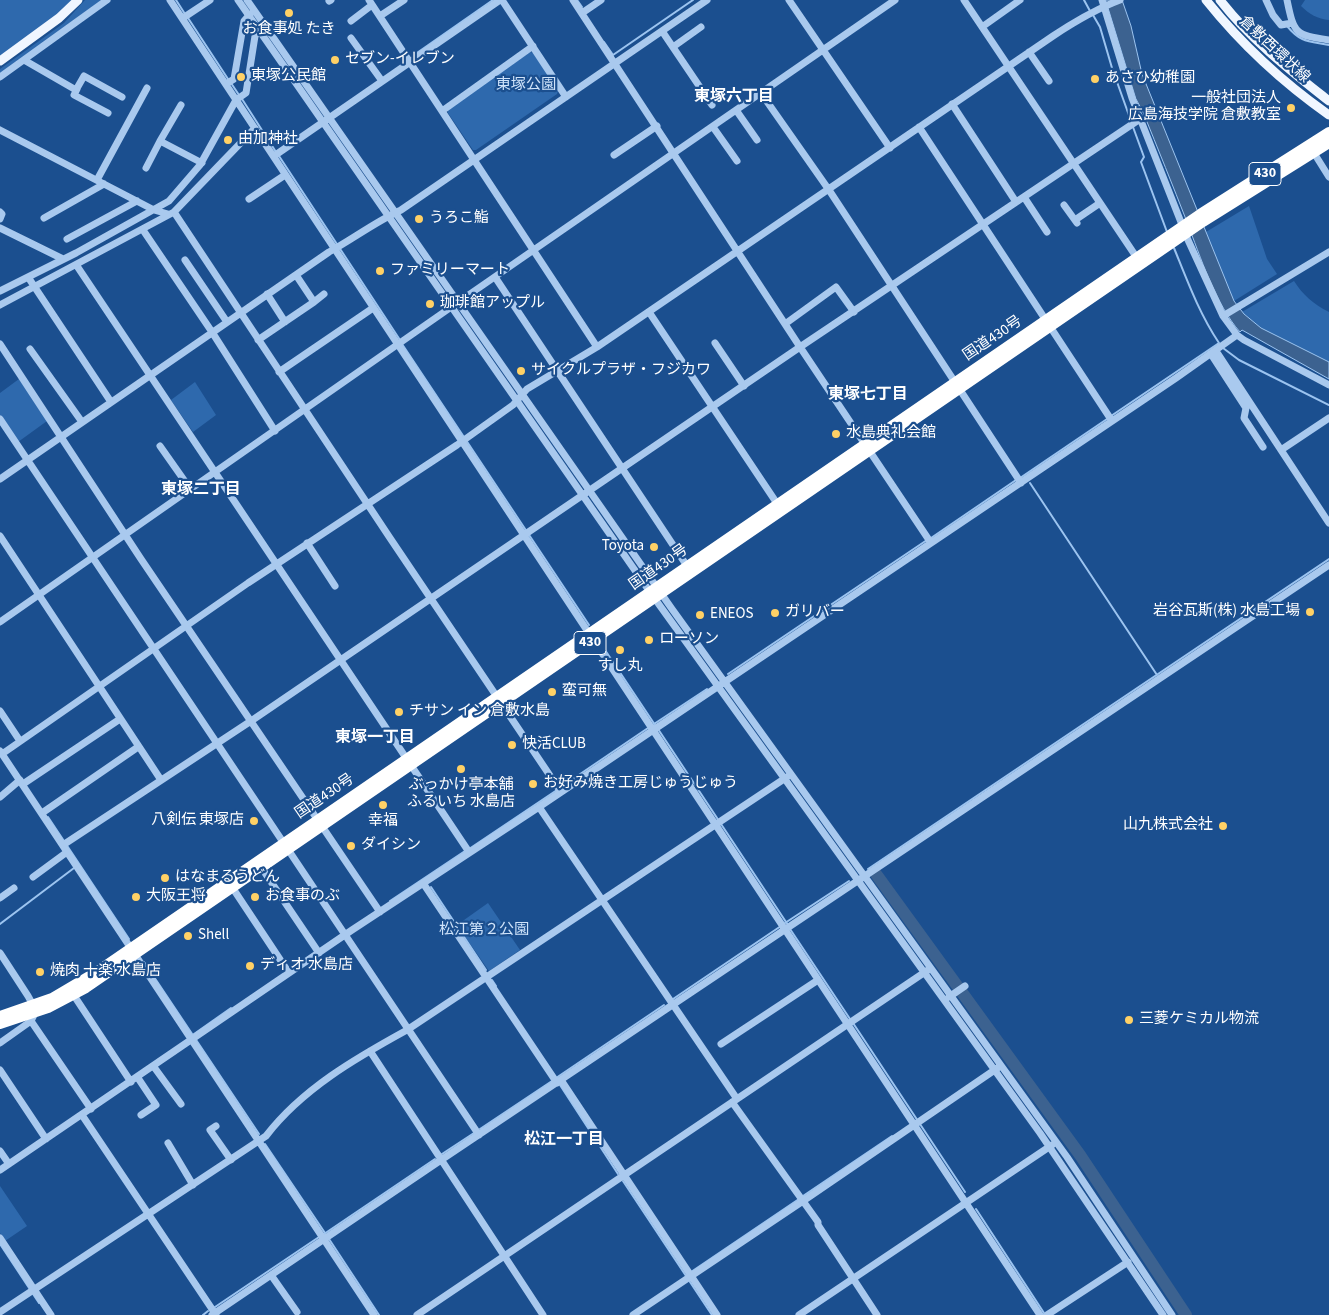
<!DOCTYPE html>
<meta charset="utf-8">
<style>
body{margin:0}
canvas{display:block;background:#1b4f8f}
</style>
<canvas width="1329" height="1315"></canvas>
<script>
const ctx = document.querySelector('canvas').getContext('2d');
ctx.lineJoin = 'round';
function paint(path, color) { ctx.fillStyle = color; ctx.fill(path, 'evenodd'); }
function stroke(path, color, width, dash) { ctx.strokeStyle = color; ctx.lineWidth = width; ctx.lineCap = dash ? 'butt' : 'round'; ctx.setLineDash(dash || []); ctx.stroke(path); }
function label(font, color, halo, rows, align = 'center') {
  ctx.font = font + ' "Source Sans 3","Noto Sans JP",sans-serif'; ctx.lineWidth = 4.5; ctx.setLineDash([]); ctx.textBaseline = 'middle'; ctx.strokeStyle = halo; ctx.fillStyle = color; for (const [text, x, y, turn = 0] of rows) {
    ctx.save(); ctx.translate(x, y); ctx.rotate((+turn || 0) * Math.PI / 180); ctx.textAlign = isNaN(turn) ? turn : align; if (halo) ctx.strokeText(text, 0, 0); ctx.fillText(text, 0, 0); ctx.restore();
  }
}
const green = new Path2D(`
 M0,0H72L55,16L0,56Z
 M85,0H102L0,74V69L64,23Z
 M1305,0H1329V20C1318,19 1309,14 1301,6Z
 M530,52L534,53L558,91L557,94L476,150H473L448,113V109Z
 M1249,206L1267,259L1277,274L1234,301L1219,268L1206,232Z
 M1294,281C1303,295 1313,304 1329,312V362L1261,328L1242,312Z
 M19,379L47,421L18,442L0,415V393Z
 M195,382L216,415L193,432L171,400Z
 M488,903L520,950L489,971L457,925Z
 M0,1186L27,1226L5,1241L0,1233Z`);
const water = new Path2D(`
 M1106,0H1122L1131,26L1142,74L1234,301L1244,314L1261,328L1329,362V379L1242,330L1240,332C1216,305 1200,256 1187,222C1173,186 1158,149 1143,112L1136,99Z`);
const stream = new Path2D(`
 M176,0L185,14
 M577,0L582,7
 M1084,0L1090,11
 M1093,15L1100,27L1112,68L1131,121
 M188,18L228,79
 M1287,26C1301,43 1309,41 1329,45
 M604,42L613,55L693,0
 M414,55L493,0
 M231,83L239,95
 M242,99L276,152
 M1133,127L1144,157L1141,162L1167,232
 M279,156L400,340
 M1174,248C1187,280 1199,313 1219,343
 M402,344L589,625
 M1223,348L1239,360L1329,405
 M1111,416L1219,343
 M1020,478L1107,419
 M1030,483L1157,675
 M931,538L1016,480
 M601,644L655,725
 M728,674L927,540
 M654,724L707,689
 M658,729L788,925
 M561,787L648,728
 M48,817L129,939
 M469,849L557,790
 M868,869L1329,559
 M431,887L486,970
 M390,901L465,851
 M785,923L849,881
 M0,924L74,868
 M790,929L850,1019
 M144,962L259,1134
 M492,980L496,986
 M673,999L781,926
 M853,1023L965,1192
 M194,1034L231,1008
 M1006,1059L1009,1057
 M556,1078L664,1005
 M560,1085L618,1174
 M480,1129L552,1081
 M265,1144L325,1233
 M442,1154L474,1133
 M623,1181L712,1315
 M803,1196L892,1136
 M976,1209L1044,1313
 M324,1234L435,1159
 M329,1239L379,1315
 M0,1244L39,1303
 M691,1272L799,1199
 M215,1307L319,1237
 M203,1315L208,1311`);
const river = new Path2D(`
 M876,874L1080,1155L1186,1315`);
const minor = new Path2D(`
 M170,0L1040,1315
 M238,0L650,592L1040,1133L1163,1315
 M247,0L672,609L1067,1157L1172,1315
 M369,0L597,347
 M502,0L566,97
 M573,0L800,347L931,543
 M789,0L890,148
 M964,0L1137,258
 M1102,0L1132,98L1188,240L1223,316L1237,335L1244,340L1329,385
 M1266,0L1273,15L1281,25L1292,23
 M1287,0C1294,34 1295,35 1329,40
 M329,1L331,0
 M582,13L601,0
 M380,16L404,0
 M183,18L210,0
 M351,21L372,5
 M982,27L1020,0
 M662,31L712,105
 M351,38L382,81
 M673,47L701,27
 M1029,52L1049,81
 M24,60L76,90L84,76L122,97
 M0,77L107,0
 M226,84L234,79L244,21L250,14
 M77,89L74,95L108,113
 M761,93L829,190L1021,483
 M952,104L1016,202
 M736,110L757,140
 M442,111L533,46
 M713,127L737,161
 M919,127L1112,421
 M0,130L154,210L168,214
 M160,141L181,105
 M1314,153L1329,177
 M614,155L657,126
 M274,156L500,0
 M146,168L160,141L202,163
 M97,180L147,88
 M1024,197L1047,232
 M249,199L285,175
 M1064,205L1077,223
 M0,212L2,214L0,219
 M174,212L390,538L561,792
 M44,218L104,184
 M1075,220L1100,203
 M0,228L63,259
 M143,230L212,332L275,431
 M67,239L137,201
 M185,260L227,322
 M77,266L469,852
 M28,277L111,402
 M495,277L687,566
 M0,291L76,253L169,201L200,165L236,100L246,93L255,36L262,28
 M267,294L285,322
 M314,302L324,294
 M0,305L174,212L255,128
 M649,312L778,505
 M1223,316L1329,252
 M785,324L836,287L854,312
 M258,340L314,302L296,275
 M715,343L744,386
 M0,344L141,559L380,912
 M30,349L82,422
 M1216,351L1329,523
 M1211,354L1246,408L1244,418L1263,447
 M279,372L373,308
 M0,419L479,1135
 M160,446L191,490
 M1281,450L1329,418
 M0,479L329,252C353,239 375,222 401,210L707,0
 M0,536L161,780
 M307,543L335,586
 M0,622L457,303L895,0
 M0,711L20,741
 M0,751L374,1315
 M2,754L248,583L457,445L513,405L527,389L597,347L1053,36C1074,22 1096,9 1120,0
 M23,784L120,719
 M0,797L20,780
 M539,807L737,1099
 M42,813L138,747
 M63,845L254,719L800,347L1140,119
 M259,864L319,953
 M33,877L67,852
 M423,883L557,1083
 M230,884L289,973
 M0,898L14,888
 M0,953L28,996L33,1005L35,1013L31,1021L0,1043
 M71,991L131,1082
 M949,997L965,986
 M31,1021L91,1109
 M721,1044L818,980
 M370,1051L543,1315
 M154,1067L181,1104
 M0,1070L46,1139
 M138,1078L156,1105L141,1115
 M561,1080L717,1315
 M732,1102L818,1222V1225L877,1315
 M82,1115L216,1315
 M216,1126L210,1130L231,1160
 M168,1143L193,1185
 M0,1151L9,1164
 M0,1170L352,930L539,807L1176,378L1237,335
 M0,1238L51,1315
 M271,1275L297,1312
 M0,1312L266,1136C302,1089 356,1058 407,1030L787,777
 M212,1315L441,1160L1329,565
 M417,1315L928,970
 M633,1315L803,1201L999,1067
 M799,1315L1052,1145
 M1047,1315L1128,1262`);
const major = new Path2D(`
 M1206,0C1242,45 1282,82 1329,115
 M1220,0C1251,40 1290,70 1329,101
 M0,61L59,18L78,0`);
const highway = new Path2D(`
 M0,1016L52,998L96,972L1200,214L1329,132
 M0,1024L48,1008L86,988L1203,222L1329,143`);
const markers = [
 [289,13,5,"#ffd166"],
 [335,60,5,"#ffd166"],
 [241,77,5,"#ffd166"],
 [1095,79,5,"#ffd166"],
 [1291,108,5,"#ffd166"],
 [228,140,5,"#ffd166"],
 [419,219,5,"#ffd166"],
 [380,271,5,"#ffd166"],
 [430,304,5,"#ffd166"],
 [521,371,5,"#ffd166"],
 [836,434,5,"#ffd166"],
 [654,547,5,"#ffd166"],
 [1310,612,5,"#ffd166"],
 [775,613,5,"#ffd166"],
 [700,615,5,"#ffd166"],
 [649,640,5,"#ffd166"],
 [620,650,5,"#ffd166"],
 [552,692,5,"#ffd166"],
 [399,712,5,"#ffd166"],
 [512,745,5,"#ffd166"],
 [461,769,5,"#ffd166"],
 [533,784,5,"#ffd166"],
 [383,805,5,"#ffd166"],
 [254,821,5,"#ffd166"],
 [1223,826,5,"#ffd166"],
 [351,846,5,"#ffd166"],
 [165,878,5,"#ffd166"],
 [136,897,5,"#ffd166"],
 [255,897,5,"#ffd166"],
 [188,936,5,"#ffd166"],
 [250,966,5,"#ffd166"],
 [40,972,5,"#ffd166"],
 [1129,1020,5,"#ffd166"]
];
const shields = [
 [1265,174,32],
 [590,643,32]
];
const shieldNames = [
 ["430",1265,174],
 ["430",590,643]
];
const poiNames = [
 ["お食事処 たき",289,30,"center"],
 ["セブン-イレブン",345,60],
 ["東塚公民館",251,77],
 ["あさひ幼稚園",1105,79],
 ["一般社団法人",1281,99,"right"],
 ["広島海技学院 倉敷教室",1281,116,"right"],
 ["由加神社",238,140],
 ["うろこ鮨",429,219],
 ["ファミリーマート",390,271],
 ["珈琲館アップル",440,304],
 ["サイクルプラザ・フジカワ",531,371],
 ["水島典礼会館",846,434],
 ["Toyota",644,547,"right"],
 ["岩谷瓦斯(株) 水島工場",1300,612,"right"],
 ["ガリバー",785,613],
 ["ENEOS",710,615],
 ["ローソン",659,640],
 ["すし丸",620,667,"center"],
 ["蛮可無",562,692],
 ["チサン イン 倉敷水島",409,712],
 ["快活CLUB",522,745],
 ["お好み焼き工房じゅうじゅう",543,784],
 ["ぶっかけ亭本舗",461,786,"center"],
 ["ふるいち 水島店",461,803,"center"],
 ["八剣伝 東塚店",244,821,"right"],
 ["幸福",383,822,"center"],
 ["山九株式会社",1213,826,"right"],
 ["ダイシン",361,846],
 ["はなまるうどん",175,878],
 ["大阪王将",146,897],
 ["お食事のぶ",265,897],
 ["Shell",198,936],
 ["ディオ 水島店",260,966],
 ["焼肉 十楽 水島店",50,972],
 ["三菱ケミカル物流",1139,1020]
];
const streetNames = [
 ["倉敷西環状線",1274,50,43],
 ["国道430号",993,339,-34],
 ["国道430号",659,568,-35],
 ["国道430号",325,797,-34]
];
const parkNames = [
 ["東塚公園",526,86],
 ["松江第２公園",484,931]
];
const neighbourhoodNames = [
 ["東塚六丁目",734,97],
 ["東塚七丁目",868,395],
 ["東塚二丁目",201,490],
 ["東塚一丁目",375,738],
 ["松江一丁目",564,1140]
];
paint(green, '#2e69ad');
paint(water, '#3c6290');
stroke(water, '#9cc4f0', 1);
stroke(stream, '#9cc4f0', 2);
stroke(river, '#3c6290', 12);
stroke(minor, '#a9c9ee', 7);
stroke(major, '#f0f6ff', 9);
stroke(highway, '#fff', 10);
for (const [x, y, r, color] of markers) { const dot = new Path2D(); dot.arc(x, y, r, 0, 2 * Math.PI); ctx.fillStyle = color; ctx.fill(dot); stroke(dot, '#1b4f8f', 2); }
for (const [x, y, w] of shields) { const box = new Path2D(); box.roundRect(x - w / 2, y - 11.5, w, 23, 4); ctx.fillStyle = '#1b4f8f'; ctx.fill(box); stroke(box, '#fff', 1); }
label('bold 14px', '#fff', null, shieldNames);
label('15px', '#fff', '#1b4f8f', poiNames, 'left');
label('15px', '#fff', '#1b4f8f', streetNames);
label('15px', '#cfe3fa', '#1b4f8f', parkNames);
label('bold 16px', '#fff', '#1b4f8f', neighbourhoodNames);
</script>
